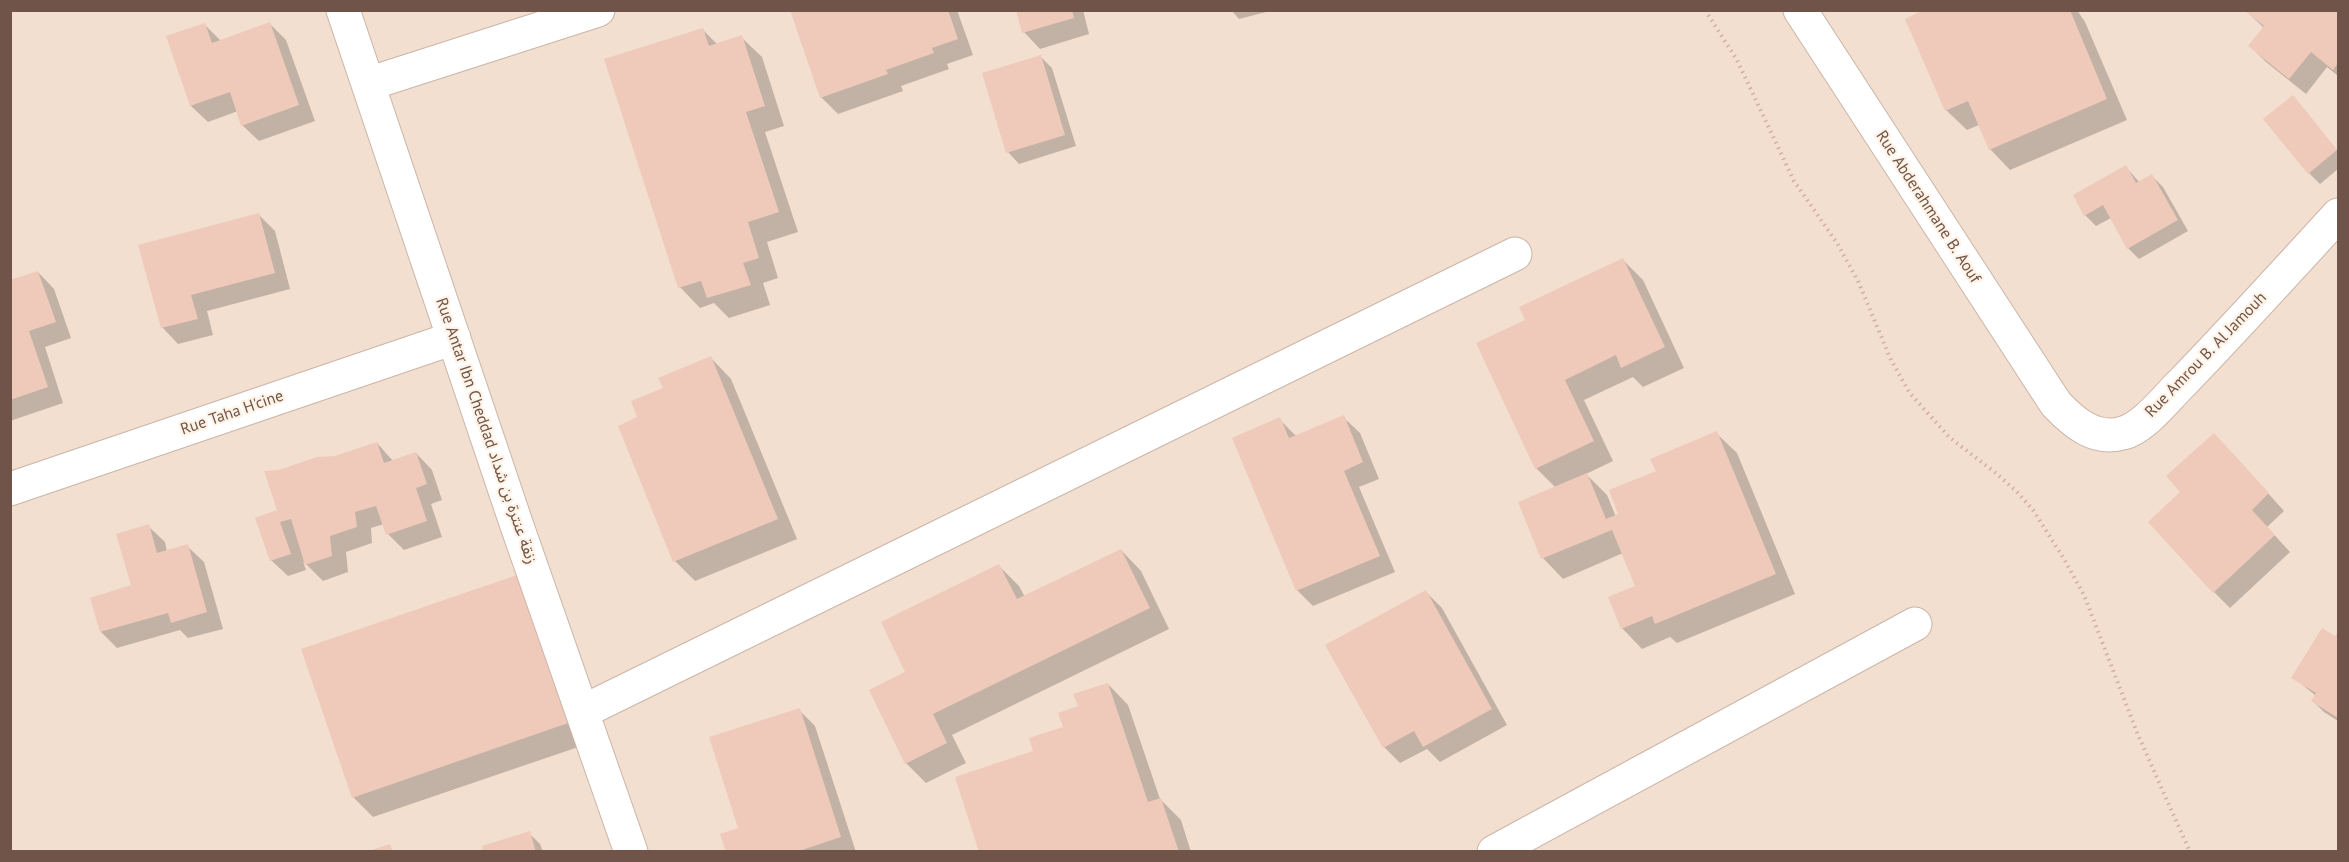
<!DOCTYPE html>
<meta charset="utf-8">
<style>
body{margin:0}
#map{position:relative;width:2349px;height:862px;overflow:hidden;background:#fbeee1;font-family:"PT Sans",sans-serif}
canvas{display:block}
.frame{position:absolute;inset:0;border:12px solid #705449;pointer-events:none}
</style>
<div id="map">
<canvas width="2349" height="862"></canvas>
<div class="frame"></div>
</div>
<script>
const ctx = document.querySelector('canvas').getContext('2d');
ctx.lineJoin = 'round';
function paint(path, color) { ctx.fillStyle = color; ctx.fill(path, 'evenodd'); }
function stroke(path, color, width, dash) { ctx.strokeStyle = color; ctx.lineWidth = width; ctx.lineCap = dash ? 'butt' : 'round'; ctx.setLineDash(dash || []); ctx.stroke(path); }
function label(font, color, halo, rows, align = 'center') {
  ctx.font = font + ' "PT Sans","Noto Sans Arabic",sans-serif'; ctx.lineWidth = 4.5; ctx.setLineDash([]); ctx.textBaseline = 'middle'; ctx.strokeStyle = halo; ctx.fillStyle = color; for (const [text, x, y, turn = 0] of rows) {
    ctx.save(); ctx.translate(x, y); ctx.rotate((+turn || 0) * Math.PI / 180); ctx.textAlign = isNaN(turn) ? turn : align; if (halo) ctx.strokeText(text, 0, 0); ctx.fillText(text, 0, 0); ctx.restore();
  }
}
const residential = new Path2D(`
 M11,11H2338V851H11Z`);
const shadow = new Path2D(`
 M792,10H957L973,55L947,64L949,69L901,86L903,91L838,114L821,97Z
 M1017,10H1083L1089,34L1040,49L1024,32Z
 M1231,10H1274L1239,19Z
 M1928,10H2077L2085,22L2127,120L2010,170L1990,149L1979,125L1967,130L1946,110Z
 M2245,10H2338V76L2327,67L2306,94L2266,62L2250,46L2264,28Z
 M204,24L221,41L270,24L286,40L315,121L259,141L242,125L238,111L208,122L191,106L168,37Z
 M703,30L717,44L741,37L762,57L784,126L765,132L798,232L767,242L778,278L763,283L770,305L729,318L714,303L700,308L680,287Z
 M1041,57L1052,68L1076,146L1019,164L1008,152Z
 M2304,109L2338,152V169L2320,184L2309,173Z
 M2126,167L2140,183L2152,176L2163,187L2188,231L2139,259L2128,248L2111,218L2096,226L2085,215Z
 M258,214L275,231L290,289L207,311L213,335L178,344L162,327Z
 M1623,260L1643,280L1684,368L1643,387L1633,377L1584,400L1613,461L1586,474L1607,495L1616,517L1657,472L1716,433L1737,453L1795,594L1677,643L1670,637L1642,649L1622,628L1637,587L1623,553L1563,579L1543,558L1556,488L1536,468L1527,321Z
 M38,272L54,289L71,338L45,347L63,403L10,421V294Z
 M711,358L731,379L797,539L695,581L675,561L639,418L665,388Z
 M1343,417L1360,433L1379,479L1359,487L1395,572L1313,606L1297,590L1279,419L1296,436Z
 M377,443L393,461L416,453L432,470L442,500L431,504L442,537L404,550L388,534L384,524L371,528L372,543L346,552L348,572L323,581L303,561L306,570L288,576L271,560L279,511V472L335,458Z
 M2230,451L2284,511L2267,527L2290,552L2230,608L2214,592Z
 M148,526L165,542L167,552L187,546L204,562L223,629L188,638L180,630L117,648L101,632L133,586Z
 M1121,550L1141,571L1169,629L952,735L966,763L926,783L906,763L999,566L1019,586L1025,597Z
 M523,574L593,742L373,817L353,797Z
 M1425,591L1442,608L1507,725L1440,762L1427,749L1400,763L1384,747Z
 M2338,634V721L2324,712L2313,701L2316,696L2293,677Z
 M1108,684L1128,705L1160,799L1181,820L1191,852H981L1035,752L1064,728L1080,707Z
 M799,710L815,726L856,852H727Z
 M529,833L540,844L543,852H485Z`);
const building = new Path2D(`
 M790,10H948L958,39L932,48L934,53L886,70L888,74L820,98Z
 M1016,10H1072L1074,18L1022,33Z
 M1924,10H2070L2107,99L1989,150L1968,101L1945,111L1905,19Z
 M2244,10H2338V63L2333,70L2311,52L2289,79L2248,46L2264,26Z
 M270,22L299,105L241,126L230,92L190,106L166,36L205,23L212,43Z
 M703,28L709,46L742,35L765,106L746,112L779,212L748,222L759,258L743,263L751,285L707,298L701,281L678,288L604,59Z
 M1041,55L1065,135L1006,153L982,73Z
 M2293,95L2337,150L2308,174L2263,119Z
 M2126,165L2136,183L2152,174L2178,220L2127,249L2103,205L2084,216L2073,195Z
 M259,213L275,273L191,295L198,319L161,328L138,245Z
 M1623,258L1665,347L1621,368L1616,355L1565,380L1594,441L1535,469L1476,343L1525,320L1519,307Z
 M38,271L56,322L29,331L48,387L10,400V280Z
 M711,356L778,519L673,562L618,426L637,417L631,401L663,388L658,378Z
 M1344,415L1363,462L1344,471L1380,556L1296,591L1232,438L1280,417L1289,438Z
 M1717,431L1776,574L1655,624L1652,616L1621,629L1608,597L1635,586L1612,530L1541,559L1518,502L1587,473L1606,519L1618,514L1609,490L1656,471L1650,459Z
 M2214,433L2269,493L2252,510L2275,535L2213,593L2148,522L2180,492L2166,476Z
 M377,442L384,463L416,452L427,484L416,488L427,521L386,535L376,506L355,512L357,527L330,536L332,556L305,565L291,519L280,522L291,554L270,561L255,518L277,510L264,471L279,470L317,457L335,456Z
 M149,524L157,553L188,544L207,612L171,623L168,613L100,632L90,598L131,585L116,534Z
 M1121,549L1150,608L933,714L947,743L905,764L869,690L905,672L881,622L999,564L1017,599Z
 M523,573L574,721L352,798L301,649Z
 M1426,590L1492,709L1423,747L1414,731L1383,748L1325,645Z
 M2322,628L2335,636L2338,631V718L2311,701L2316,693L2291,678Z
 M1108,683L1148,802L1161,798L1179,852H979L955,777L1033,751L1029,738L1063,727L1058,713L1078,706L1073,694Z
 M800,708L841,837L796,852H726L720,834L738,828L709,737Z
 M530,831L536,852H483L482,846Z
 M390,844L393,852H369V851Z`);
const path = new Path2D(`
 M1705,10L1737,60L1794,181L1837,243L1858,281L1891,360L1909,392L1949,437L1997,474L2017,492L2033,510L2064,559L2084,595L2138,735L2190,852`);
const minor = new Path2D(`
 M343,10L516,523L631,852
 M1800,10L2056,404C2074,423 2095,441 2123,433C2143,428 2165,400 2179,386C2233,330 2286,272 2338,215
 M368,84L598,10
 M10,489L454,338
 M582,712L1515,254
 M1494,852L1915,624`);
const streetNames = [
 ["Rue Abderahmane B. Aouf",1928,207,57],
 ["Rue Amrou B. Al Jamouh",2206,355,-46],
 ["Rue Taha H'cine",232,413,-19],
 ["Rue Antar Ibn Cheddad زنقة عنترة بن شداد",486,431,71]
];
paint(residential, '#f2dfcf');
paint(shadow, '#0003');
paint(building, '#efcaba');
stroke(minor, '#cab5a8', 35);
stroke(path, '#d3ae9d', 4, [1.5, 4.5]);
stroke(minor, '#fff', 33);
label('16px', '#705449', '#fef3e6', streetNames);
</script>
